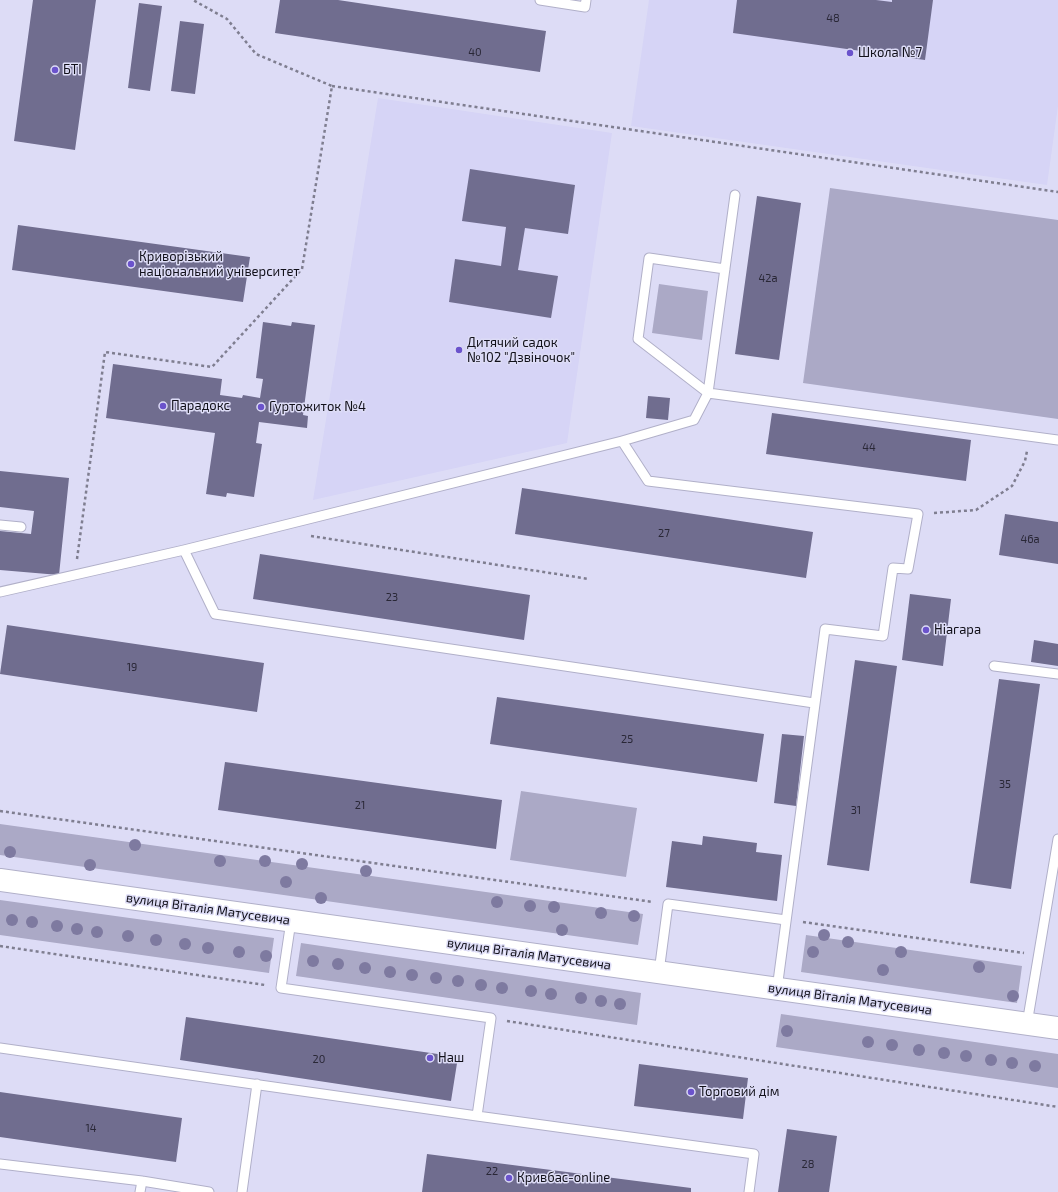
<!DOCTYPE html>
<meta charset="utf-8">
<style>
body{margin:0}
canvas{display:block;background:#dddcf6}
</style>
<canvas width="1058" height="1192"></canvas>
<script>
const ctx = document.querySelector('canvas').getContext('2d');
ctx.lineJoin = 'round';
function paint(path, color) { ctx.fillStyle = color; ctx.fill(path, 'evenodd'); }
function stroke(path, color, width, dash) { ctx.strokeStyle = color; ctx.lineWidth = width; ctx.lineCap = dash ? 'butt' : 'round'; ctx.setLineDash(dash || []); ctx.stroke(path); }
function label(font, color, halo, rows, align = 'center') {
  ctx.font = font + ' "Exo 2",sans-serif'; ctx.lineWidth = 3; ctx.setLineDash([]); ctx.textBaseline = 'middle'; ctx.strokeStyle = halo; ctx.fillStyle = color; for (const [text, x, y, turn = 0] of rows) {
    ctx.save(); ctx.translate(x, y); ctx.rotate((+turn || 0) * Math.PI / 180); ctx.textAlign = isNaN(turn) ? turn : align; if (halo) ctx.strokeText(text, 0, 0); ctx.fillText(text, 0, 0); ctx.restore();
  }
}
const built = new Path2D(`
 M649,0H1058V106L1047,185L631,126Z
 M378,98L612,133L567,443L313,500Z`);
const green = new Path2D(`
 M830,188L1058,220V419L803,383Z
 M659,284L708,291L702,340L652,333Z
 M521,791L637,808L626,877L510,860Z
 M0,824L643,914L638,945L0,855Z
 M0,900L274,938L269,973L0,935Z
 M806,935L1022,966L1017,1003L801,972Z
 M301,943L641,993L637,1025L296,976Z
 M781,1014L1058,1054V1088L776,1047Z`);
const building = new Path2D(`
 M33,0H96L75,150L14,141Z
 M280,0H338L546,31L540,72L275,33Z
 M737,0H876L892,2V0H933L925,60L733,33Z
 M139,3L162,6L150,91L128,88Z
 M180,21L204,24L195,94L171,91Z
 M470,169L575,185L568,234L525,228L518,270L558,276L551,318L449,302L455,259L501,266L506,227L462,221Z
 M757,196L801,203L779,360L735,354Z
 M18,225L250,257L243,302L12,270Z
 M263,322L291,326L292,322L315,325L303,415L308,416L307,428L259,422L256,443L262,444L254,497L227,493L226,497L206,494L215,433L106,418L113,364L222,379L220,395L242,398L243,395L260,398L263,379L256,378Z
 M648,396L670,398L668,420L646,418Z
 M772,413L971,440L966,481L766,454Z
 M0,471L69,478L59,575L0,570V531L31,534L34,511L0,507Z
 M522,488L813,532L806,578L515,534Z
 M1005,514L1058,522V564L999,555Z
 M260,554L530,595L524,640L253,599Z
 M910,594L951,599L943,666L902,660Z
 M7,625L264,663L257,712L0,674Z
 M1034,640L1058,644V666L1031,662Z
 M855,660L897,666L869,871L827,865Z
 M999,679L1040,684L1011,889L970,883Z
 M497,697L764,734L757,782L490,744Z
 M782,734L804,736L796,806L774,803Z
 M225,762L502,800L496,849L218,810Z
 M703,836L757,843L756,852L782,855L777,901L666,887L672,841L702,845Z
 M186,1017L458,1057L451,1101L180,1060Z
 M639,1064L748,1078L743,1119L634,1106Z
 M0,1092L182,1118L176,1162L0,1137Z
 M787,1129L837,1136L829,1192H778Z
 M427,1154L691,1188V1192H422Z`);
const path = new Path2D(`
 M332,86L1058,192
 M934,513L976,510L1012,486L1025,461L1027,451
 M311,536L589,579
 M77,559L105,352L212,367L302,269L332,86L256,54L227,19L193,0
 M0,811L653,902
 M803,922L1024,953
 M0,946L265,985
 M507,1021L1058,1107`);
const service = new Path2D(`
 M540,0L585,7L586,0
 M725,269L649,258L638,339L708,393L735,195
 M622,441L648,481L918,514L908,569L893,568L883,636L825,629L777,989
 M0,525L21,527
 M184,550L215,614L814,703
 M0,592L184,550L622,441L694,420L708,393L1058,440
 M994,666L1058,674
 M291,921L281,988L491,1018L477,1116L754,1154L749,1192
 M659,972L668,904L786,920
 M1027,1024L1058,839
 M0,1048L477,1116
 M0,1164L142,1181L209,1192
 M140,1192L142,1181
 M242,1192L257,1084`);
const tertiary = new Path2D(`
 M0,880L1058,1028`);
const trees = [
 [135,845],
 [10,852],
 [220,861],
 [265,861],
 [302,864],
 [90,865],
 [366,871],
 [286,882],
 [321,898],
 [497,902],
 [530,906],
 [554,907],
 [601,913],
 [634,916],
 [12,920],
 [32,922],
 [57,926],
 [77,929],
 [562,930],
 [97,932],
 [824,935],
 [128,936],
 [156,940],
 [848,942],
 [185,944],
 [208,948],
 [239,952],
 [813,952],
 [901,952],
 [266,956],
 [313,961],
 [338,964],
 [979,967],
 [365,968],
 [883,970],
 [390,972],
 [412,975],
 [436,978],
 [458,981],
 [481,985],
 [502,988],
 [531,991],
 [551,994],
 [1013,996],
 [581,998],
 [601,1001],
 [620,1004],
 [787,1031],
 [868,1042],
 [892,1045],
 [919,1050],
 [944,1053],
 [966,1056],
 [991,1060],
 [1012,1063],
 [1035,1066]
];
const markers = [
 [850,53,4,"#6b53cc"],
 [55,70,4,"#6b53cc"],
 [131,264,4,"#6b53cc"],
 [459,350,4,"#6b53cc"],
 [163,406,4,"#6b53cc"],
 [261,407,4,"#6b53cc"],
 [926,630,4,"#6b53cc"],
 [430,1058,4,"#6b53cc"],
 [691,1092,4,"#6b53cc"],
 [509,1178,4,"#6b53cc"]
];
const numberNames = [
 ["48",833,18],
 ["40",475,52],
 ["42а",768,278],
 ["44",869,447],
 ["27",664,533],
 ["46а",1030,539],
 ["23",392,597],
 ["19",132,667],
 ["25",627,739],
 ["35",1005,784],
 ["21",360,805],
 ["31",856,810],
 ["20",319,1059],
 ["14",91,1128],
 ["28",808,1164],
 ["22",492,1171]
];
const poiNames = [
 ["Школа №7",858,53],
 ["БТІ",63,70],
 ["Криворізький",139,257],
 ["національний університет",139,272],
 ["Дитячий садок",467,343],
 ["№102 \"Дзвіночок\"",467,358],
 ["Парадокс",171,406],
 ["Гуртожиток №4",269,407],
 ["Ніагара",934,630],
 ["Наш",438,1058],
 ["Торговий дім",699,1092],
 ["Кривбас-online",517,1178]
];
const streetNames = [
 ["вулиця Віталія Матусевича",208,909,8],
 ["вулиця Віталія Матусевича",529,954,8],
 ["вулиця Віталія Матусевича",850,999,8]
];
paint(built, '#d6d4f6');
paint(green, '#aba9c6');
paint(building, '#706d8f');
stroke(service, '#b1b0c9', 11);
stroke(tertiary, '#b1b0c9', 24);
stroke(path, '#7f7e90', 2.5, [3, 3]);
stroke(service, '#fff', 9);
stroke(tertiary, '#fff', 22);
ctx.fillStyle = '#7e7aa0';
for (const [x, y] of trees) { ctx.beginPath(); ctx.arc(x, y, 6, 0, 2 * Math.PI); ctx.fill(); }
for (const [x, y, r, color] of markers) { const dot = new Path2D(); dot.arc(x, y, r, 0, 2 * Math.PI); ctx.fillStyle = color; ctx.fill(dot); stroke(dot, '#dddcf6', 1.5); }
label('11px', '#292736', null, numberNames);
label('13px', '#111019', '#dddcf6', poiNames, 'left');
label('13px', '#111019', '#dddcf6', streetNames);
</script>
